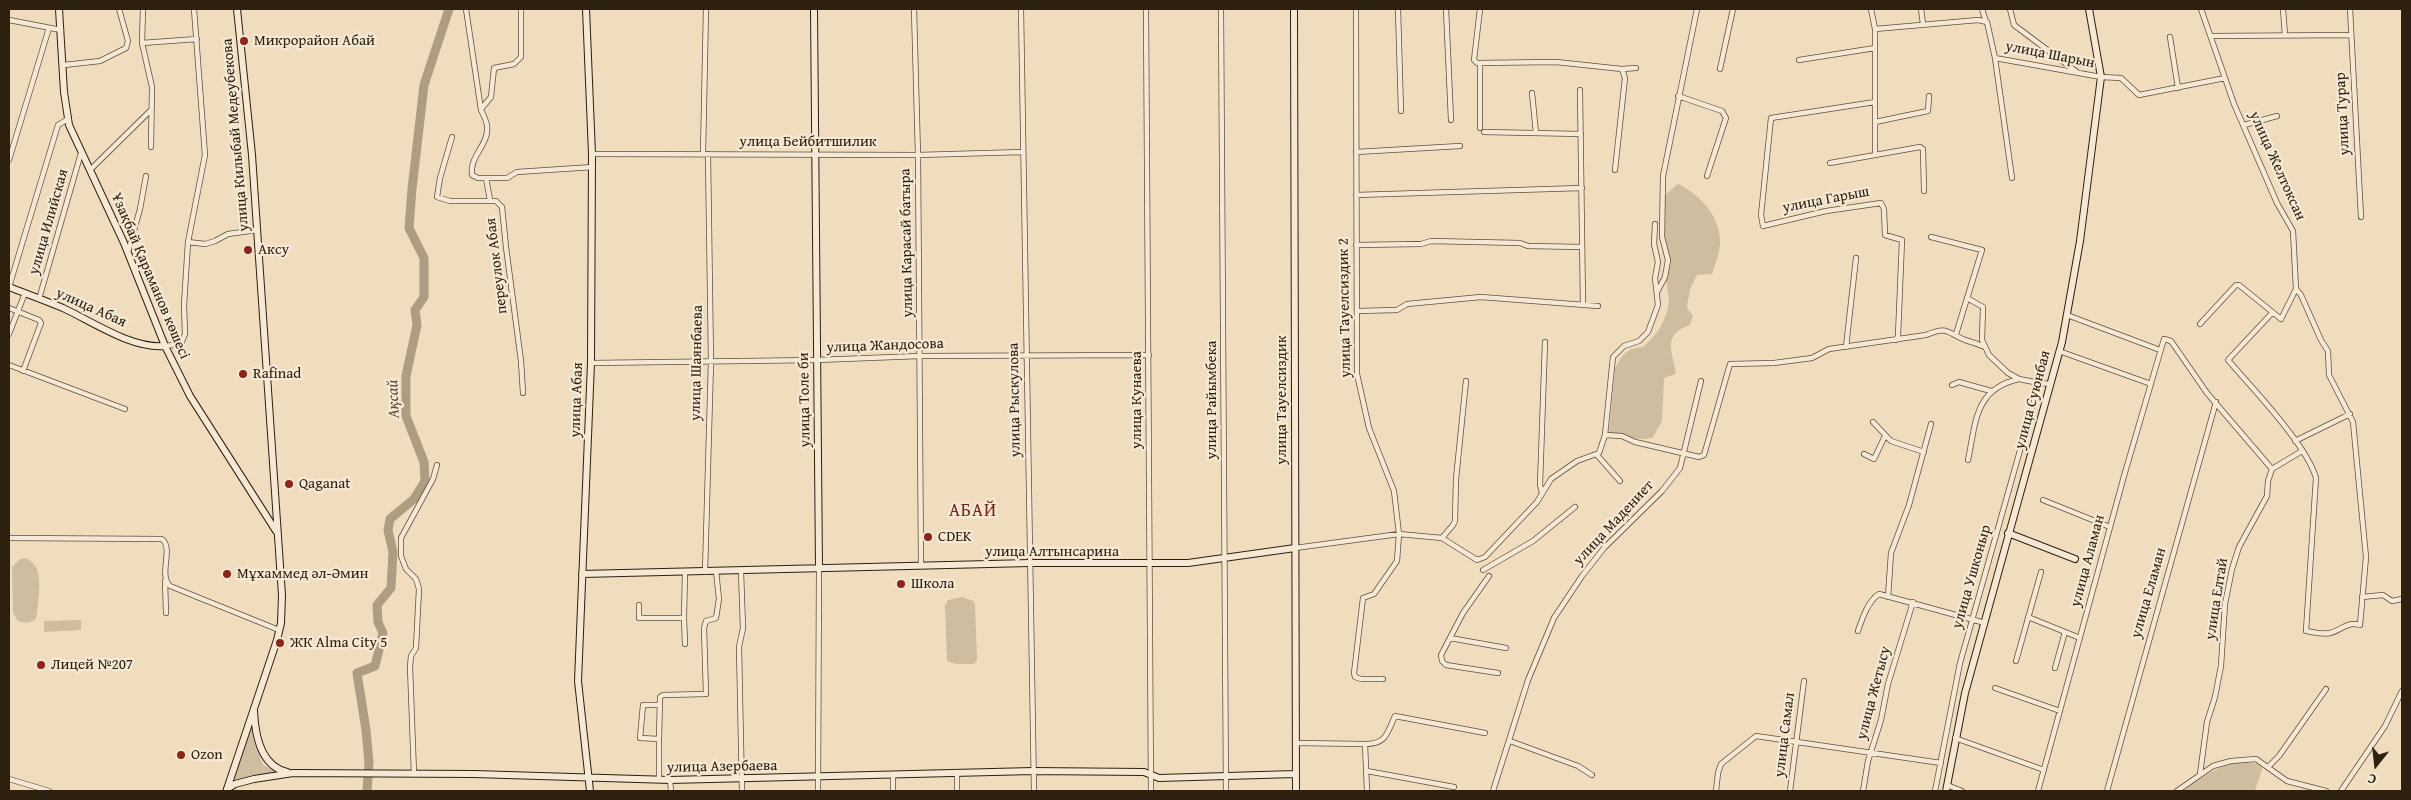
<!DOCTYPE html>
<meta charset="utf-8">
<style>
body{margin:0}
#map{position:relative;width:2411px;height:800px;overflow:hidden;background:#f0ddbe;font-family:"Gentium Book Plus",serif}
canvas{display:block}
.frame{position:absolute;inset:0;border:10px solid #2d200f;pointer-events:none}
.north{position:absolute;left:2351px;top:740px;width:50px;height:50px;-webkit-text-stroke:4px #f5e9d5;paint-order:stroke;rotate:196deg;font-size:14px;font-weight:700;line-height:20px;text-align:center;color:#2d200f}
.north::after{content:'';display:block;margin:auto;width:18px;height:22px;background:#2d200f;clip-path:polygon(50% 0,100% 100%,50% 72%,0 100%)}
</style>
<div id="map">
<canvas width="2411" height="800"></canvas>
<div class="frame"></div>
<div class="north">С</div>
</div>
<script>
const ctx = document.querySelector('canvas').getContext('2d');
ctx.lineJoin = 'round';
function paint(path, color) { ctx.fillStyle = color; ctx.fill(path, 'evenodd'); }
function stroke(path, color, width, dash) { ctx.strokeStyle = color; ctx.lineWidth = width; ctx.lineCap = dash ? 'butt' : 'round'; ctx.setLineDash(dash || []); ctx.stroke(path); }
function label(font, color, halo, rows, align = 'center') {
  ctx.font = font + ' "Gentium Book Plus",serif'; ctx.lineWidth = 4.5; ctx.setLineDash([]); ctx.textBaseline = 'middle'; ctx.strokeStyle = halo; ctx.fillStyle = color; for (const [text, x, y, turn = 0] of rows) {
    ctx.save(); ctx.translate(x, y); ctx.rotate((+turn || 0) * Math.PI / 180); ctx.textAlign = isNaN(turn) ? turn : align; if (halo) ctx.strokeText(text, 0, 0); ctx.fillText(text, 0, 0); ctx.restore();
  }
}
const green = new Path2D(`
 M1678,184C1701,195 1721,217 1720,244C1720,253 1715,264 1712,274L1697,275L1690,289L1687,308L1693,316L1690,325C1661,335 1673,352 1676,374L1664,378L1662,421L1653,437C1637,443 1625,434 1609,433L1615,368L1622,356L1631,349L1643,347L1653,337L1660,328L1667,312L1669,300L1666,279L1669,253L1664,235V196Z
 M26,558C46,567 38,596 37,614L35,620L27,623L18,621L13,613L12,567L20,559Z
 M962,597L973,601L975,604L977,660L974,664H956L947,661L945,606L948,600Z
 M81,620V630L44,632V621Z
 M251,722L253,739L263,765L280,773L259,774L233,781Z
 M2244,762L2260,764L2262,769L2255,791H2183C2203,777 2219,764 2244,762Z`);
const river = new Path2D(`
 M367,791L369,763L366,730L357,673L375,666L383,633L378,622L377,605L391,588L393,552L388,530L390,519L414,499L425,481L424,462L406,416V376L417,325L415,310L424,297V258L409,228L412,189L424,85L449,9`);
const street = new Path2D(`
 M143,9L142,43L152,87L151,147
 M466,9L481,110C483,114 486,120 487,125C490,144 469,156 472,175L478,178H507L517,172L593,167
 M914,9L918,155L921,566
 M1021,9L1034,791
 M1146,9L1151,791
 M1221,9L1226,791
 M1356,9L1357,374L1369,428L1394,491L1399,534L1397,561L1374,594L1363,598L1354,673L1355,677L1361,679H1383
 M1398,9L1401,111
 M1446,9L1451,120
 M1480,9L1474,60L1477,63L1556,62L1622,69L1636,68
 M1871,9L1875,29V154
 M1921,9L1923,24
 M1982,9L1986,22
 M2010,9L2014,25L2077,72
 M2201,9L2234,104L2277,203L2293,231L2296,289L2301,295L2321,340L2328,351L2329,375L2353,422L2366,557L2360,625C2347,621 2342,630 2330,633C2322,635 2314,632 2306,631L2316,478C2307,445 2252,388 2228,360L2272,313
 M2283,9L2285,35
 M2350,9L2361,217
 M9,20L61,30
 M1875,29L1978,20L1987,22L1995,58L2012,178
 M2211,36L2351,35
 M2170,37L2178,88
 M142,43L197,39
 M1995,58L2101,77L2121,78L2139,95L2225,78
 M1799,60L1875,48
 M64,65L100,61L126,48L128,41L119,9
 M1720,69L1733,9
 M1580,90L1583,305
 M1532,93L1536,133
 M1678,96L1722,111L1726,118L1707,176
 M1875,102L1771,118L1761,215L1763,226L1826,211L1881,203L1884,209L1885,235L1902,240L1898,336L1896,340
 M481,109L491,97L494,68L514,64L521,57V9
 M1875,122L1928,111L1929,96
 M2244,125L2277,116
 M1480,128V63
 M1484,132L1581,134
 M452,137L440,178L437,197L450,201H496L502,207L506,247L521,361L523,393
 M1356,152L1460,146
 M592,154L918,155L1023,152
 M703,154L706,9
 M9,160L49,28
 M1830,163L1920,147L1923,149L1924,191
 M90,170L151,110
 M1615,170L1625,78L1622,69
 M486,178L490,200
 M1356,195L1582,188
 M1931,237L1982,250L1956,334
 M188,242L205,244L215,241L228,234L257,230
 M1356,245L1421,244L1431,241L1520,243L1528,246L1582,247
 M128,252L140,209L146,176
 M9,287L58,125L68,119
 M1657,292L1665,277L1668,260L1662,237L1663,176L1697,9
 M1967,298L1983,307L1982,340L1989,355L2008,373L2019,379L2039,383
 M39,299L81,153
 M9,308L39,320L41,323L23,371
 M1357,311L1397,310L1407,304L1481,297L1598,306
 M2067,315L2160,350
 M2200,324L2236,285H2239L2281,319L2296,289
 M9,334L25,293
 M165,346L181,344L185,334L184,305L188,242L205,155L194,9
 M1846,347L1856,258
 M2059,351L2151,384
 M591,363L817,360L920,356L1149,355
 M9,365L125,409
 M1952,385L1959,382L1991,391
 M1873,422L1891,441L1924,452
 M1605,435L1622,436L1635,442L1699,457L1704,455L1730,364L1774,363L1812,358L1829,349L1926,335C1948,326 1946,332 1965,340C1972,342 1978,344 1985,347
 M2295,441L2350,414
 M1864,454L1874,459L1885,436
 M1597,455L1620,481
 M1968,460C1976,423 1974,389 2019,379
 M1542,493L1540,485L1545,342
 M2043,500L2110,527
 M9,538L162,539C174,549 158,574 170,586L279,630
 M1442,538L1453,525L1455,521L1456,479L1466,381
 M1295,548L1399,534L1442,538L1477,560L1485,557L1537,502L1551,479L1577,461L1599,453L1605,435L1613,357L1624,346L1639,341L1648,332L1658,305L1655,278L1658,262L1654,244L1655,224
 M1483,570L1533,541L1575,507
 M741,571L743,628L739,647L742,791
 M705,572L711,362L708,154
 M1489,576L1463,613L1441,655L1442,661L1446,665L1498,673
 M165,581L166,613
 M1888,597L1891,553L1909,505L1931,424
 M2362,597L2383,595L2392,601L2402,599
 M639,605V618H684L685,644
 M2028,617L2080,638
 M684,618L685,572
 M1858,631C1862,619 1868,601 1879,594L1985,623
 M1450,638L1506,648
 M2016,661L2041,572
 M2055,668L2065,632
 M1995,688L2060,711
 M659,705H643L640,738L659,739L660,697L663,695L706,694L704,628L706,621L716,618L719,599L716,571
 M1955,738L2044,770
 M659,739V780
 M1510,741L1578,766L1592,775
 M1295,743L1365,744L1367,791
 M1365,744C1387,744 1387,733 1395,716L1485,733
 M2268,767L2279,756L2326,689
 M1367,771L1454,787
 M957,772V791
 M414,774L410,667L411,656L416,648L419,589L416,579L406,569L401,556V538L433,479L437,465
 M2200,774L2207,722L2215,697L2221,666L2225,604L2232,569L2239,547L2267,496L2268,481L2272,469L2302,451
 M9,779L49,791
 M670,780L671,791
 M1947,785L1962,791
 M818,791L819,569
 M893,791V774
 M1493,791L1528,680L1554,618L1582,576L1604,548L1662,491L1680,468L1701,381
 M1716,791L1718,773L1721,764L1756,736L1941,763
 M1790,791L1804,681
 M1863,791L1868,761L1881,720L1888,684L1913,602
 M1935,791L1960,663L2039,383L2051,384
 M2038,791L2124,476L2164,339L2171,341L2207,393L2272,469
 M2107,791L2216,402
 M2177,791L2213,766L2231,761L2256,759L2287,781L2326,791
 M2341,791L2385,726L2402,691`);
const secondary = new Path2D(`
 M59,9L64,92L69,125L124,243L165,346L190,396L276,531
 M586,9L592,154L591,363L578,681L590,791
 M814,9L819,569
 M1294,9L1296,791
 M9,287C27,294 46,301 63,308C93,322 132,349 165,346
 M2008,533L2075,559
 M582,574L1030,563H1188L1295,548
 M254,711C255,734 260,766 287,772
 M227,789L235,784L254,779L293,773L474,774L670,780L1033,771L1144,772L1159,778L1295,774
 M227,789L277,640L281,623L282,595L252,155L237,9
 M1946,791L1965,693L2062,342L2080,241L2101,77L2089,9`);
const markers = [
 [244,41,5,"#8f2418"],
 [248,250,5,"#8f2418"],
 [243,374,5,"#8f2418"],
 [289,484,5,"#8f2418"],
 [928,537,5,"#8f2418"],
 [227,574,5,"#8f2418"],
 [901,584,5,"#8f2418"],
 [280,643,5,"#8f2418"],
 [41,665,5,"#8f2418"],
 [181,755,5,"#8f2418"]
];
const poiNames = [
 ["Микрорайон Абай",254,41],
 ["Аксу",258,250],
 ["Rafinad",253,374],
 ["Qaganat",299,484],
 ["CDEK",938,537],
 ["Мұхаммед әл-Әмин",237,574],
 ["Школа",911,584],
 ["ЖК Alma City 5",290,643],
 ["Лицей №207",51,665],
 ["Ozon",191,755]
];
const streetNames = [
 ["улица Шарын",2050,55,11],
 ["улица Турар",2343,114,-93],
 ["улица Килыбай Медеубекова",236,135,-95],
 ["улица Бейбитшилик",808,142],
 ["улица Желтоксан",2277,166,66],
 ["улица Гарыш",1826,200,-11],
 ["улица Илийская",49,222,-74],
 ["улица Карасай батыра",907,243,-91],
 ["переулок Абая",497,266,-97],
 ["Ұзақбай Қараманов көшесі",150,276,67],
 ["улица Абая",91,308,24],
 ["улица Тауелсиздик 2",1345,308,-91],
 ["улица Жандосова",885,346,-2],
 ["улица Шаянбаева",697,363,-89],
 ["улица Абая",577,400,-88],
 ["улица Толе би",805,400,-91],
 ["улица Рыскулова",1015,400,-91],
 ["улица Кунаева",1137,400,-90],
 ["улица Райымбека",1212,400,-90],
 ["улица Тауелсиздик",1282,400,-90],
 ["улица Суюнбая",2033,400,-75],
 ["улица Мадениет",1614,523,-47],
 ["улица Алтынсарина",1052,552],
 ["улица Аламан",2088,561,-75],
 ["улица Ушконыр",1972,577,-74],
 ["улица Еламан",2149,593,-74],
 ["улица Елтай",2217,599,-81],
 ["улица Жетысу",1874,693,-75],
 ["улица Самал",1785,735,-83],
 ["улица Азербаева",722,767,-1]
];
const waterNames = [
 ["Ақсай",394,399,-92]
];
const quarterNames = [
 ["АБАЙ",973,511]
];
paint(green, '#cfbda0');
stroke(river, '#ae9d82', 9);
stroke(street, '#5e4f3b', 6);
stroke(secondary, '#2d200f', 8);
stroke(street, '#f5e9d5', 4.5);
stroke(secondary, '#f5e9d5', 6);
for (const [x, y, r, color] of markers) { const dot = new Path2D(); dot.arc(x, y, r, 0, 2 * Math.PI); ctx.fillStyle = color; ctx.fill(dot); stroke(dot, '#f5e9d5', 2); }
label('15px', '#2d200f', '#f5e9d5', poiNames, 'left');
label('15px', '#2d200f', '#f5e9d5', streetNames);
label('italic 16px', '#5a4c37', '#f5e9d5', waterNames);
ctx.letterSpacing = '1px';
label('18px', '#7a1f14', '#f5e9d5', quarterNames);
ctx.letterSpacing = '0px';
</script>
